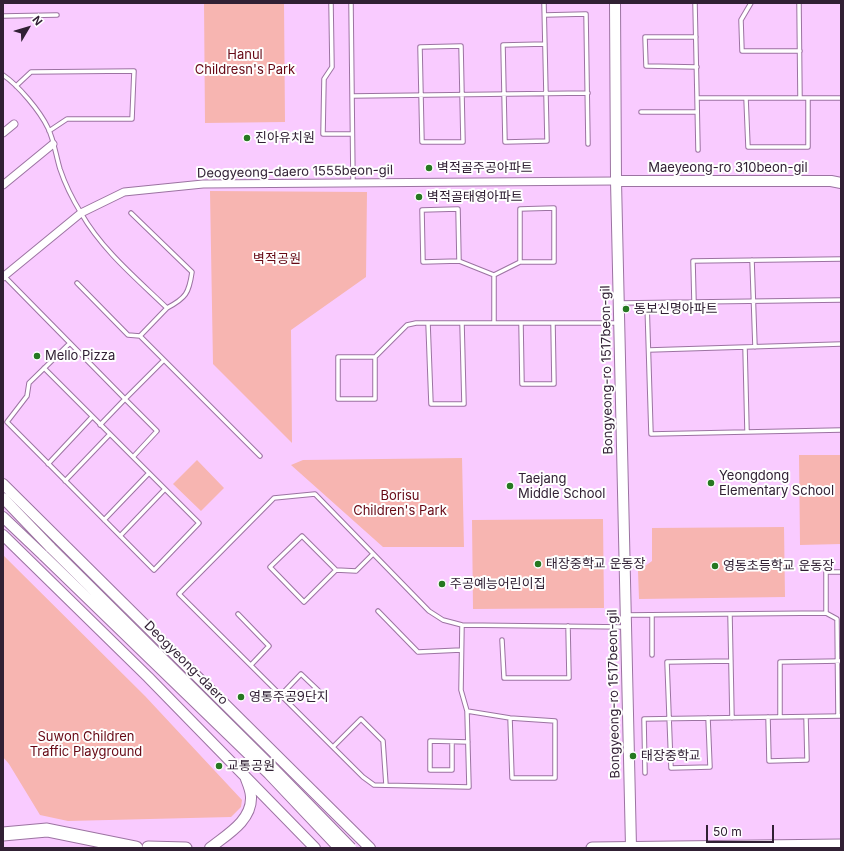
<!DOCTYPE html>
<meta charset="utf-8">
<style>
body{margin:0}
#map{position:relative;width:844px;height:851px;overflow:hidden;background:#f9cbff;font-family:Inter,sans-serif}
canvas{display:block}
.frame{position:absolute;inset:0;border:4px solid #312034;pointer-events:none}
.north{position:absolute;left:8px;top:8px;width:40px;height:40px;-webkit-text-stroke:3px #fefefe;paint-order:stroke;rotate:52deg;font-size:11px;font-weight:700;line-height:16px;text-align:center;color:#312034}
.north::after{content:'';display:block;margin:auto;width:14px;height:18px;background:#312034;clip-path:polygon(50% 0,100% 100%,50% 72%,0 100%)}
.scale{position:absolute;left:706px;top:825px;width:68px;height:18px;box-sizing:border-box;border:2px solid #312034;border-top:0;padding-left:5px;font-size:12px;line-height:14px;white-space:nowrap;color:#312034;-webkit-text-stroke:3px #fefefe;paint-order:stroke}
</style>
<div id="map">
<canvas width="844" height="851"></canvas>
<div class="frame"></div>
<div class="north">N</div>
<div class="scale">50 m</div>
</div>
<script>
const ctx = document.querySelector('canvas').getContext('2d');
ctx.lineJoin = 'round';
function paint(path, color) { ctx.fillStyle = color; ctx.fill(path, 'evenodd'); }
function stroke(path, color, width, dash) { ctx.strokeStyle = color; ctx.lineWidth = width; ctx.lineCap = dash ? 'butt' : 'round'; ctx.setLineDash(dash || []); ctx.stroke(path); }
function label(font, color, halo, rows, align = 'center') {
  ctx.font = font + ' Inter,"Noto Sans KR",sans-serif'; ctx.lineWidth = 4; ctx.setLineDash([]); ctx.textBaseline = 'middle'; ctx.strokeStyle = halo; ctx.fillStyle = color; for (const [text, x, y, turn = 0] of rows) {
    ctx.save(); ctx.translate(x, y); ctx.rotate((+turn || 0) * Math.PI / 180); ctx.textAlign = isNaN(turn) ? turn : align; if (halo) ctx.strokeText(text, 0, 0); ctx.fillText(text, 0, 0); ctx.restore();
  }
}
const green = new Path2D(`
 M204,3H284L285,122L205,123Z
 M210,191L367,192L366,277L291,330L292,443L213,364Z
 M799,455H841V544L800,545Z
 M462,458L464,547H383L291,465L303,460Z
 M197,460L224,488L201,511L173,484Z
 M603,519L604,608L473,609L472,520Z
 M784,527L785,597L639,599L638,571L652,561V528Z
 M3,555L145,696L242,800L241,807L231,817L68,821L40,815L9,764L3,757Z`);
const lane = new Path2D(`
 M331,3L332,67L324,79L323,134H352
 M351,3L353,182
 M544,3L547,141L505,142L503,45L545,44
 M695,3L697,98H841
 M751,3L741,20L742,51H800
 M799,3L800,98
 M545,15L586,14L588,144
 M3,16L57,15
 M696,37H645L646,66L697,67
 M461,46L463,142H422L420,47Z
 M3,75C18,85 40,111 48,128C54,140 56,156 60,169C65,184 73,200 81,213C102,250 137,279 167,308L140,336L164,360L125,399L4,276
 M16,86L31,72L134,71L132,119H67L49,131
 M352,96L588,93
 M697,98L698,150
 M746,98L748,147H808V98
 M641,112H697
 M131,213L192,272C189,293 186,298 167,308
 M752,260L755,347
 M459,261L458,209L422,210L423,262L459,261L494,275L520,262H554V208L520,209V262
 M77,283L128,335L140,336
 M694,302L693,261L841,259
 M620,303L841,300
 M647,303L651,434L841,430
 M428,323L431,404H464L462,323
 M494,323V275
 M521,323L522,384H554L553,323
 M745,347L747,431
 M649,350L841,344
 M375,357H338V399H375V357L407,325L416,323H618
 M164,360L260,456
 M44,368L199,523L154,570L7,422L27,396L29,383L70,343
 M100,425L125,399L157,431L133,457
 M48,464L92,417
 M65,481L110,434
 M104,520L149,473
 M120,536L165,489
 M336,570L304,602L270,567L302,536L336,570L356,571L373,554
 M378,611L418,652L461,650
 M826,613V572H841
 M238,614L269,646L251,665
 M626,615L826,613L837,619L838,716
 M652,615V655
 M730,615L732,718
 M462,625L461,690L467,711L469,787L374,785L363,777L179,594L274,498L315,494L429,611L443,620L462,625L625,627
 M502,640L504,678H569L568,626
 M281,695L301,674L322,694
 M467,711L510,718L555,721V778H512L510,718
 M768,717L769,761L807,760L806,717
 M780,717V662L841,661
 M708,718L710,767L671,768L667,662L731,661
 M452,742V770H430V741L468,742
 M333,747L361,719L383,741L386,785
 M645,773L644,719L841,716`);
const street = new Path2D(`
 M3,133L14,124
 M3,185L53,144
 M3,277L81,213L124,192L203,184L616,181`);
const secondary = new Path2D(`
 M615,3L616,181L631,847
 M616,181H831L841,183
 M3,484L370,848
 M3,498L51,548
 M3,517L44,556
 M3,535L148,677L315,848
 M210,848C226,835 252,821 251,797C251,791 248,784 246,779`);
const primary = new Path2D(`
 M148,847L186,848
 M592,848L841,845`);
const highway = new Path2D(`
 M3,834L47,830L136,848`);
const secondaryBridge = new Path2D(`
 M51,548L274,769L351,848
 M44,556L269,774L339,848`);
const markers = [
 [247,138,4,"#267821"],
 [429,168,4,"#267821"],
 [419,197,4,"#267821"],
 [626,309,4,"#267821"],
 [37,356,4,"#267821"],
 [711,483,4,"#267821"],
 [510,486,4,"#267821"],
 [538,564,4,"#267821"],
 [715,566,4,"#267821"],
 [442,584,4,"#267821"],
 [241,697,4,"#267821"],
 [633,756,4,"#267821"],
 [219,766,4,"#267821"]
];
const parkNames = [
 ["Hanul",245,55],
 ["Childresn's Park",245,70],
 ["벽적공원",277,259],
 ["Borisu",400,496],
 ["Children's Park",400,511],
 ["Suwon Children",86,737],
 ["Traffic Playground",86,752]
];
const poiNames = [
 ["진아유치원",255,138],
 ["벽적골주공아파트",437,168],
 ["벽적골태영아파트",427,197],
 ["동보신명아파트",634,309],
 ["Mello Pizza",45,356],
 ["Yeongdong",719,476],
 ["Elementary School",719,491],
 ["Taejang",518,479],
 ["Middle School",518,494],
 ["태장중학교 운동장",546,564],
 ["영동초등학교 운동장",723,566],
 ["주공예능어린이집",450,584],
 ["영통주공9단지",249,697],
 ["태장중학교",641,756],
 ["교통공원",227,766]
];
const streetNames = [
 ["Maeyeong-ro 310beon-gil",728,168],
 ["Deogyeong-daero 1555beon-gil",295,172,-1],
 ["Bongyeong-ro 1517beon-gil",607,370,-91],
 ["Deogyeong-daero",186,663,45],
 ["Bongyeong-ro 1517beon-gil",614,694,-91]
];
paint(green, '#f7b5b1');
stroke(lane, '#9c73a2', 5.5);
stroke(street, '#9c73a2', 9);
stroke(secondary, '#9c73a2', 12);
stroke(primary, '#9c73a2', 13);
stroke(highway, '#9c73a2', 15);
stroke(lane, '#fff', 3.5);
stroke(street, '#fff', 7);
stroke(secondary, '#fff', 10);
stroke(primary, '#fff', 11);
stroke(highway, '#fff', 13);
stroke(secondaryBridge, '#9c73a2', 12, []);
stroke(secondaryBridge, '#fff', 10);
for (const [x, y, r, color] of markers) { const dot = new Path2D(); dot.arc(x, y, r, 0, 2 * Math.PI); ctx.fillStyle = color; ctx.fill(dot); stroke(dot, '#fefefe', 1.5); }
label('13px', '#660814', '#fefefe', parkNames);
label('13px', '#312034', '#fefefe', poiNames, 'left');
label('13px', '#312034', '#fefefe', streetNames);
</script>
